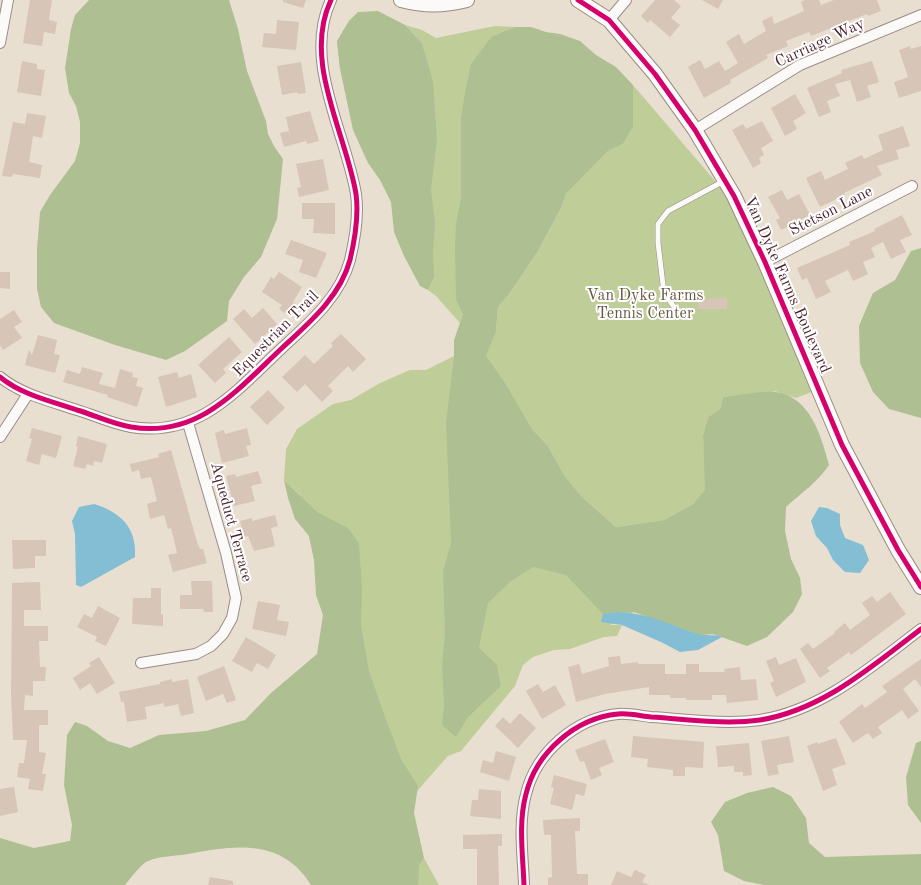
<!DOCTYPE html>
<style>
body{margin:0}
canvas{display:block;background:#e8dfd0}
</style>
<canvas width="921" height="885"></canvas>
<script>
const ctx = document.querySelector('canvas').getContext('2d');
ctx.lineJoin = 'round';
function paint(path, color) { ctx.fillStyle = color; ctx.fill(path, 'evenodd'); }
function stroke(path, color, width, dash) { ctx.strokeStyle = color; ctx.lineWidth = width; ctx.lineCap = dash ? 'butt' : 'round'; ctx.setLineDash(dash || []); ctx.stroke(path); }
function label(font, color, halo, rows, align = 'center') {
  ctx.font = font + ' "Old Standard TT",serif'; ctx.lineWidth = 4; ctx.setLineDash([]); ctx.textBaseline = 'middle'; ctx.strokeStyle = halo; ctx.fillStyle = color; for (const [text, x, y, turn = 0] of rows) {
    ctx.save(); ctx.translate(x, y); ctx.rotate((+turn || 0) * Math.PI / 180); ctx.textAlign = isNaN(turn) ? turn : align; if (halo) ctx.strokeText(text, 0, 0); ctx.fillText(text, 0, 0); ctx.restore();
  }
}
const green = new Path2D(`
 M358,12L382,18L426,59L422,43L405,25L422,30L436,38L495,26L515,27L492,36L494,291L496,331L498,307L510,293L538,251L561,208L566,194L608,151L623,144L633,127V85L733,202L770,294L814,391L796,398L775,391L723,397L720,409L708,417L703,435L706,490L693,504L664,520L616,527L582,497L564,475L548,446L532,429L486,357L542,458L621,538L793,483L722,637L713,634L700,635L634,612L610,625H622L617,636L604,637L570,649L554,650L533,657L523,665L515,686L461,751L448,756L418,790L409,807L419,866L424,858L439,885H330L277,835L0,885V856L70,841L158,774L235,739L333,646L300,495L284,480L286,449L297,429L333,404L351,400L380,383L410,370H426L454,356L458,349L462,315L460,323L436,296L428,290L434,276L351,85L340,69L337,41L349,21Z`);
const forest = new Path2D(`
 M89,0H229L238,29L247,71L266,121L268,134L274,146L283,159L277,219L261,257L244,277L229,301L227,321L185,351L166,360L115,345L54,323L41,307L37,289V249L40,212L50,195L75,161L80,143V122L76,106L69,93L65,68L71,29L75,15Z
 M378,11L405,25L422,43L433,82L437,139L431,190L435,222L433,252L434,277L428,290L420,286L404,256L394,232L391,202L380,180L368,163L353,130L340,69L337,41L349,21L358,12Z
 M515,27H531L546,32L560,34L580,41L596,55L616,67L633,85V127L623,144L608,151L566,194L561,208L538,251L510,293L498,307L496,331L486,356L505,383L532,429L548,446L564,475L582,497L616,527L664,520L693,504L705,490L703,435L708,417L720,409L723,397C735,396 766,390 776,392C810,397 821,435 829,465C818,482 801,493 786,507L785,531L791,559L800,578L802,594L793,612L767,637L747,646L713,634L700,635L634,612H616L603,614L566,575L533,567L510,582L488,603L479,648L497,665L501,686L468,717L456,737L442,725L444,706L442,665L445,635L443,571L451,543L446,423L454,356V340L463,314L456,300L455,247L456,224L461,198V117L465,93L471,64L492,36Z
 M921,248V418L889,409L873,392L860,363L859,326L873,293L895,280L911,251Z
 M284,480L317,512L348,528L359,543L362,588L361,625L369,671L385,717L401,759L418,786L414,813L424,858L419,866L418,885H311C282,838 235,845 188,854C176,856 160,856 148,861C142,863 130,879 125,885H0V838L34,848L70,841L72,825L64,785L67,735L75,722L87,726L108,741L130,748L159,735L206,731L245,720L271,693L317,654L323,615L316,595L314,560L309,536L295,519L288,498Z
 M921,741V823L908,805L906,777L916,743Z
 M773,787L791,796L806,818L809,843L825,857L921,854V885H764L744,881L724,871L718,835L711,822L725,802L747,793Z`);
const water = new Path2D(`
 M94,504C120,512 137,527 135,557L81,587L76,585L75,534L72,521L79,507Z
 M819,507L827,508L840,514V525L845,538L863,545L869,560L860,573L845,572L833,560L827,548L816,536L811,521Z
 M616,612C645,612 671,625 698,634C705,636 714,634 722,637L698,650L680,652L663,643L622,625L601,622L603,614Z`);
const building = new Path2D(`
 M30,0H52L49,20L57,22L55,34L44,32L42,46L23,43Z
 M283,0H306L303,8L283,2Z
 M655,0H674L681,6L671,18L680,25L670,37L650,20L648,23L641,16Z
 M702,0H723L718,9Z
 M805,0H819L821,5L834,0H877L881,11L868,16L867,14L811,36L809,32L786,41L788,46L766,55L768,58L730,80L731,83L704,98L688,67L700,60L705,69L719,61L725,71L738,63L726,42L739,34L744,44L766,31L762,21L772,16L774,24L804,11L801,2Z
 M277,20L299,22L296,50L262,47L264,33L276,34Z
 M910,46L911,49L921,46V91L899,98L894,82L908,77L899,50Z
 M22,61L37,64V69L45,70L41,96L17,92Z
 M872,61L879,82L867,86L871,97L857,102L850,80L835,84L840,96L827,101L831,112L819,117L807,88L842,73L841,70Z
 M301,62L306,93L298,94L297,92L282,95L277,66Z
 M795,94L806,113L793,121L797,129L785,136L771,108Z
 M310,111L319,141L307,144L306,141L284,147L280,133L289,131L286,117Z
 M27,113L46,116L42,138L33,136L29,162L42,165L40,178L13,174L12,177L2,176L13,122L25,124Z
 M762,121L773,141L761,148L764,155L759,158L761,163L753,168L732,130L743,124L746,129Z
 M903,126L910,146L896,150L899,159L877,166L882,175L844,193L845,195L820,207L806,178L821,171L825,180L848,169L845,163L862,155L864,159L883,150L878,135Z
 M323,159L329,190L299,197L297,188L301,187L296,164Z
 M782,190L787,200L799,194L810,215L781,230L776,220L780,218L768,197Z
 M302,203H335V234L313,233L314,219H302Z
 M902,215L912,235L900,240L906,252L891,259L883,242L871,248L875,257L863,262L868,274L853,281L848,270L825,281L831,292L816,299L807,278L802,280L797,268L850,245L849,242L875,231L874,229Z
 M291,240L327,253L316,278L299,272L303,260L285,254Z
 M0,272H10V289L0,288Z
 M279,272L302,287L293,302L296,303L288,315L279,309L282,305L262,292L271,277L274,279Z
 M727,298V309H698V299Z
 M263,308L277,324L255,344L233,319L244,309L252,318Z
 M14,310L22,322L14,327L22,338L3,350L0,345V319Z
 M341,334L366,359L353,372L348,366L328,386L333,391L322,402L305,384L297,392L282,377L305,355L314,364L333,346L331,343Z
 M38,335L57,340L54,354L60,355L55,373L25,365L29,349L32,355Z
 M229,337L242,352L223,369L226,373L215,383L198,365Z
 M82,367L103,373L99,384L115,388L120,369L133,373L132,377L138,378L136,386L143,388L137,407L107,397L108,395L63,382L67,370L80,374Z
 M177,372L179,378L191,374L197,397L166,407L158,377Z
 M268,390L285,408L267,425L250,407Z
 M32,428L62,436L56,458L42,454L39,465L26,461L32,439L29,438Z
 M247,428L251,445L246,446L249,456L222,463L215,433L224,430L225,434Z
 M78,436L107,444L102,463L94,461L93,466L87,464L85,469L73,466L78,447L76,446Z
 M171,450L197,542L200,549H203L207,563L173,572L168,555L177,553L171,528L168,529L164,515L150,519L147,504L157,501L151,477L141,479L139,470L132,472L130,464L159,457L158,454Z
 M258,471L262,483L251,486L255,501L234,506L226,476L235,474L236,477Z
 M275,515L278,526L271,528L275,546L254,551L248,536L244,537L240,521L252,518V521Z
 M12,540H46V556H35V568L13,569Z
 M191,581H212L213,612H204L203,609H180V595H192Z
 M40,582L41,610H24V626H48V641H39L40,667H46L45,681H33V696L25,695L24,710H48V725H39V752L46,753L42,774H46L43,791L28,789L30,779L17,777L19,763H24L27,740H13L11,695L12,583Z
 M151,588H161V614H163V626L132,624L133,598H151Z
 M890,592L906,614L851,655L849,652L827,668L830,671L820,678L800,649L808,643L813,649L835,633L834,632L845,623L850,630L870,615L862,603L872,596L877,602Z
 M258,601L280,605L277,620L289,622L286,636L252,629Z
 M98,606L120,618L106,646L95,641L97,637L77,627L84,614L92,618Z
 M246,637L276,655L268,669L257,663L252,672L232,661Z
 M620,656L621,664L638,662V664H665V674H686V664H699V672H725L724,669L740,667L741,680L756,679L758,700L727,703L726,695H712V700H686V698H670V695H649V687L605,694L576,702L568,667L579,664L582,674L609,666L608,657Z
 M99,657L115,683L97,694L90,683L80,690L73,678L91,666L89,663Z
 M776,657L779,665L796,658L806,682L776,697L770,683L774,681L766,661Z
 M921,659V687L915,679L903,689L919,711L908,719L902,710L878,727L882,733L873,739L868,733L853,743L839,722L862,704L865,708L887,692L882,686Z
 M224,666L236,700L227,703L223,694L206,701L197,677Z
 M172,679V682L188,679L194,713L181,716L178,704L164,707V703L145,707L147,719L127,722L124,702H121L119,692L160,684V682Z
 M538,684L543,692L555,685L566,705L542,719L526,691Z
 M520,713L536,728L518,748L495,726L503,717L510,724Z
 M633,736L704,742L703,768L685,767V776H673V770L647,767L648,759L631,757Z
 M789,736L794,762L777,765L779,774L768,776L761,741Z
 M836,738L846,764L832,769L837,785L823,791L807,746L817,742L818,744Z
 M605,739L614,762L599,768L602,775L591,780L584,761L580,762L575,750Z
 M749,743L752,775L743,776V772H734V766L718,767L716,746Z
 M496,751L516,757L509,781L480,772L483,760L493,763Z
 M554,775L587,784L584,796L576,794L572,810L550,804L554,788L551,787Z
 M14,787L18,812L0,816V789Z
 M479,789L501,791V819L470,816L472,800H478Z
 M580,818V831H575L577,874H588V885H548V878L552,877L551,835H544L543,820Z
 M502,834V846H498L499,885H477V849H463V835Z
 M635,870L646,875L642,882L649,885H611L617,871L631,877Z
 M210,877L233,881V885H208Z`);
const lane = new Path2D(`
 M674,307L664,293L658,243V224L668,211L724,181`);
const street = new Path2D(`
 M609,20L626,0
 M0,43L8,0
 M695,130L800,65L921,15
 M765,262L912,186
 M0,377C22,395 51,401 77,410C94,415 113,424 131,427C199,438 237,390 282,348C309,323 340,297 350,260C355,239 359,216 356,194C346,133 302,61 331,0
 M0,437L28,394
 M141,663L196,654L211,646L223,634L232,618L236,598L226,553L188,423
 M524,885C523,856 518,823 526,794C536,753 575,718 618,714C629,713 641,716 651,717C687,719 724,725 760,720C823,710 872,666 921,629`);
const secondary = new Path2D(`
 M401,0C424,6 443,6 467,0
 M578,0L609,20L655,74L695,130L734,196L765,262L842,445L898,550L921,587`);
const cycleway = new Path2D(`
 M578,0L609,20L655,74L695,130L734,196L765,262L842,445L898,550L921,587
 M0,377C22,395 51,401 77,410C94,415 113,424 131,427C199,438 237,390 282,348C309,323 340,297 350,260C355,239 359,216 356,194C346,133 302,61 331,0
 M524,885C523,856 518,823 526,794C536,753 575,718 618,714C629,713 641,716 651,717C687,719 724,725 760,720C823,710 872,666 921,629`);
const streetNames = [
 ["Carriage Way",820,43,-25],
 ["Stetson Lane",831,211,-27],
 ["Van Dyke Farms Boulevard",787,285,66],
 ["Equestrian Trail",276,334,-45],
 ["Aqueduct Terrace",231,522,75]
];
const parkNames = [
 ["Van Dyke Farms",645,296],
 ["Tennis Center",645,314]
];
paint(green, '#bfce99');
paint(forest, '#aec092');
paint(water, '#84bed4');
paint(building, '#d7c5b7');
stroke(lane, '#988c87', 6);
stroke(street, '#988c87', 12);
stroke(secondary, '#988c87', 16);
stroke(lane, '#fcfaf8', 5);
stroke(street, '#fcfaf8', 10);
stroke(secondary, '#fcfaf8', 14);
stroke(cycleway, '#d6006c', 5);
label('16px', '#4a1f2b', '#fff', streetNames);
label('16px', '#675842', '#fff', parkNames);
</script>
